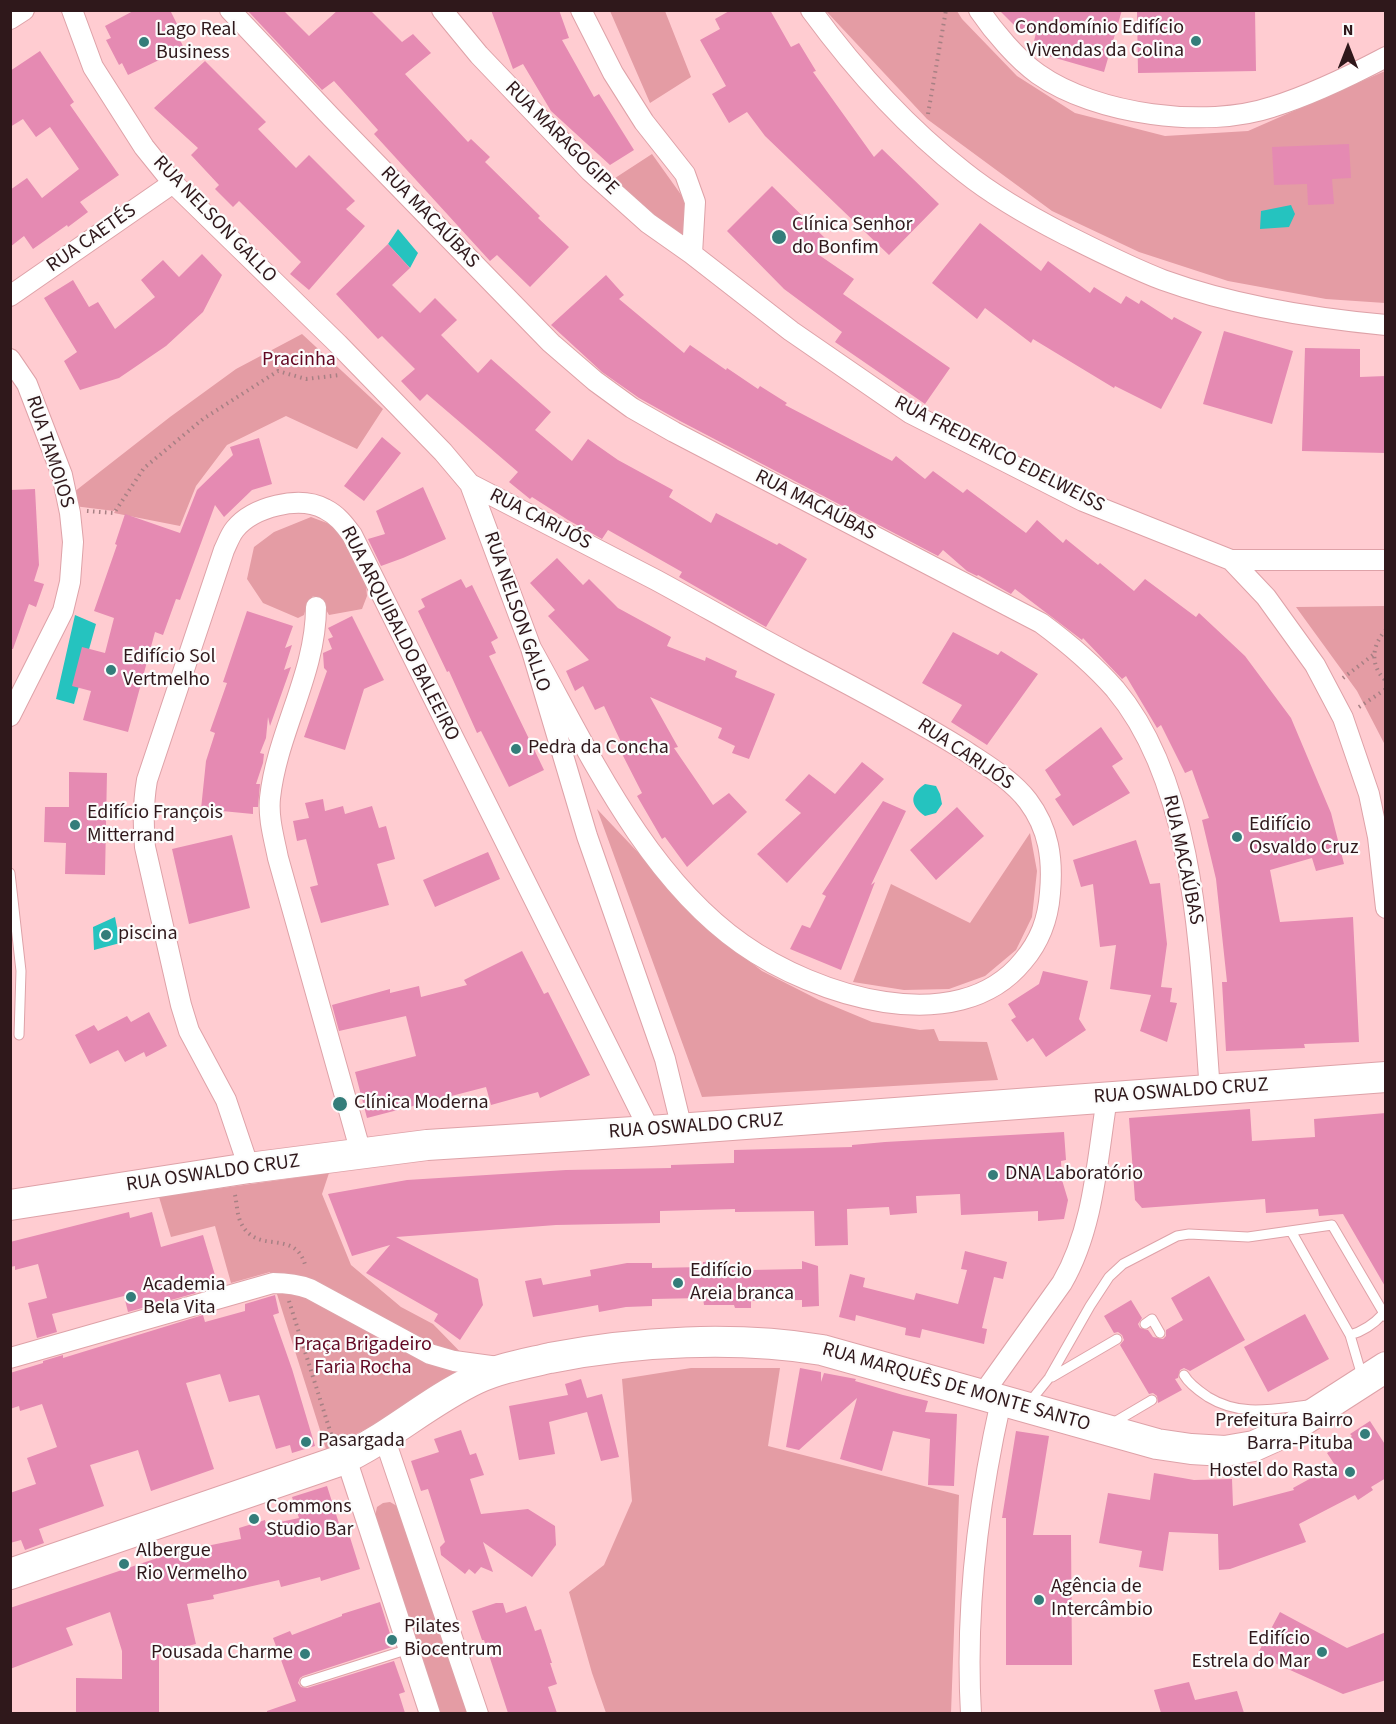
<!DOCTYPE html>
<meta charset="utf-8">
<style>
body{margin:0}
#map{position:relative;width:1396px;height:1724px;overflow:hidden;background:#ffccd1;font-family:"Source Sans 3",sans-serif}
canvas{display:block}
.frame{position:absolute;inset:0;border:12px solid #2f181b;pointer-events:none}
.north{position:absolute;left:1318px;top:18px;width:60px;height:60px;-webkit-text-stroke:4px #fcfcfc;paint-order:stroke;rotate:0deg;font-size:16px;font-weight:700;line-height:24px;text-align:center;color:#2f181b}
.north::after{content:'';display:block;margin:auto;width:21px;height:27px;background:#2f181b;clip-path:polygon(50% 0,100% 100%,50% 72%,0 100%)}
</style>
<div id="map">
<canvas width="1396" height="1724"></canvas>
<div class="frame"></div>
<div class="north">N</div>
</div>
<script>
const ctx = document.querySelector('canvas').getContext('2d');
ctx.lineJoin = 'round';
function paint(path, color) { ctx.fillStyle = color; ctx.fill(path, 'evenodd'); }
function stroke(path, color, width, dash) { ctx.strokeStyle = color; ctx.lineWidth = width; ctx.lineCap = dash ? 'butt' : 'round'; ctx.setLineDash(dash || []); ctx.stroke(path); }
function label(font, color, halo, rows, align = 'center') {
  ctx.font = font + ' "Source Sans 3",sans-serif'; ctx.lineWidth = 4.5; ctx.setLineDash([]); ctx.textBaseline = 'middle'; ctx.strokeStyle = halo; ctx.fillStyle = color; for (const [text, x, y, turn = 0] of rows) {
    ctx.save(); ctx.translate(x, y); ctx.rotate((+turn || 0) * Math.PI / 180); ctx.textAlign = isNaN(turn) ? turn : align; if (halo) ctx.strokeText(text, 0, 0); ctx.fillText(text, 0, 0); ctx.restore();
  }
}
const green = new Path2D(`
 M610,11H665L691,77L650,103Z
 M826,11H957L962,19L1017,76L1075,113L1165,136L1248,131L1385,71V303L1326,299L1228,281L1139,252L1052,211L927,119Z
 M652,154L687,203L686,238L671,233L612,180Z
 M302,334L383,409L357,449L286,416L227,445L196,486L180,526L114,513L117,507L114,511L74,506V492L170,417L236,369Z
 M311,517L335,526L346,538L366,584L367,596L362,609L329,615L319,597L313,596L307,604L304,615L298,618L263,603L247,579L254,547L274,532Z
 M1385,606H1386L1385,745L1357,691L1296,607Z
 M597,809L717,936L762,971L819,1000L872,1022L920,1030L934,1029L939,1041L987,1042L998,1080L702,1097Z
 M1030,833L1037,871L1032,917L1016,950L985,976L949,989L904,990L853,982L891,884L970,923Z
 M329,1173L322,1194L351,1265L401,1307L433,1324L473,1365L370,1427L326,1449L270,1272L231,1283L215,1226L171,1237L159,1197Z
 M691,1368H780L768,1446L959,1495L951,1713H606L592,1673L569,1592L604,1565L632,1501L622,1379Z
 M390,1502L397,1506L469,1713H439L374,1521L377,1507L383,1503Z`);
const water = new Path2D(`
 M1291,205L1295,214L1289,227L1260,229L1261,211Z
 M398,229L418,253L410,268L388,244Z
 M75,615L96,624L74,704L56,699Z
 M925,784L936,786L940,794L942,804L936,813L925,816C910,805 909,795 925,784Z
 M115,917L120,943L94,950L93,927Z`);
const building = new Path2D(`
 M135,10H170L182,34L178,36L184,48L128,75L122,63L119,65L106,40L111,38L105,26Z
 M247,10H283L309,36L338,10H370L402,42L413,34L431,53L405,74L468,142L471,139L490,157L485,162L540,216L538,218L569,247L530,287L497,255L490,261L374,134L378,130L334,81L322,90Z
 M491,10H559L569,38L562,40L594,97L599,94L634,150L610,165L551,111L523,64L513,69Z
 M731,10H770L791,47L799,43L816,71L813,72L874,157L882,149L939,204L889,255L765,136L747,112L729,123L712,94L726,86L700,40L720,29L715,19Z
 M999,10H1122L1104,72L1045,55L1046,49L1033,45L1036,33L1017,28Z
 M1255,10L1256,71L1138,73L1137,12Z
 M40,51L74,102L70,105L119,175L80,202L88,212L68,227L67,225L33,249L24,236L10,247V190L27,178L42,198L79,169L50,127L36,137L23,119L10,127V71Z
 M205,61L266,122L258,129L296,168L309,155L355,201L346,209L365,226L309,290L290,274L301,262L239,201L233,207L215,189L219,185L191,155L198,148L154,108Z
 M1349,144L1351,178L1332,179L1334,204L1308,205L1307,184L1274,185L1272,147Z
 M772,186L830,243L819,255L854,279L843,294L950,368L925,404L835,342L842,332L784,289L727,231Z
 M980,223L1041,271L1048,261L1090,293L1094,287L1121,304L1126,296L1139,304L1141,300L1172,320L1174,317L1202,332L1161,409L1115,386L1114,388L1033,339L1031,343L985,308L977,319L932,283Z
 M388,244L410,268L392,285L420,313L435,298L457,320L441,335L478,373L491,359L551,412L535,430L572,461L588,439L618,460L673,490L669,497L711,523L716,513L777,545L779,543L807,559L766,627L679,577L682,572L608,530L602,539L568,520L532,497L530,499L509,482L518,472L427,394L420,401L401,381L415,369L382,336L378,339L336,294Z
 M202,254L222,275L203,312L166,346L119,378L80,390L64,361L77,352L44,298L73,280L89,307L98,302L115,329L155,297L141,280L163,260L179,277Z
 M606,275L624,295L619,299L684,353L690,345L726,370L727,368L758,389L760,386L787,403L785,405L892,461L896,456L925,479L933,471L963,493L967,489L1026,533L1037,520L1063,543L1066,539L1098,565L1100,563L1134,591L1145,579L1196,617L1199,613L1245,656L1291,718L1331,813L1344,864L1316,871L1312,858L1270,870L1280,922L1353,917L1359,1042L1304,1044L1305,1048L1226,1051L1222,982H1227L1216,879L1202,820L1209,818L1192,770L1185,773L1161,725L1157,728L1126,676L1122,679L1083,638L1082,640L1015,589L1011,594L978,575L977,576L967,571L943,550L938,556L680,421L639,398L602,372L551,325Z
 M1224,331L1293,351L1272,424L1203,404Z
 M1305,348L1360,349V377L1386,376V453L1302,451Z
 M382,437L401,453L364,501L344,486Z
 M259,438L272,484L252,490L224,517L215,505L180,600L176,599L163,635L155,632L128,732L83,720L91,691L72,686L82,647L105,653L114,618L94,611L117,545L115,544L125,514L180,533L197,490L233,455L230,447Z
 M423,487L446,539L403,558L381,566L368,539L385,534L376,511Z
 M35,489L39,565L34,581L44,584L36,607L29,604L13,649H10V490Z
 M557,558L583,585L589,579L618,608L671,637L667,646L705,661L706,657L737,671L735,677L775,694L749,759L732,753L735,746L718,738L722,728L650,697L678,747L674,748L713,805L729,793L747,812L687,867L665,837L662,839L637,796L642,793L618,746L622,744L604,706L595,710L583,686L575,691L566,671L589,660L548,616L555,610L530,583Z
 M461,579L466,588L472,585L498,638L491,642L496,653L489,656L544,770L509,787L481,731L477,733L449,671L447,672L418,611L425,607L421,599Z
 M247,611L293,626L285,648L292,645L284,670L291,667L270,726L268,717L266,738L260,753L264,754L263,763L256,784H260L258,807H253V814L201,809L206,761L215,733L210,731L227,683L223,682Z
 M352,616L384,680L364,689L345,750L304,737L327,671L324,668L323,653L332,649L328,639L333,637L328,628Z
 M953,632L998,655L1001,651L1038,674L987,745L951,722L962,705L922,683Z
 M1101,727L1123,759L1112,766L1130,793L1073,826L1055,799L1061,795L1045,770Z
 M862,762L884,779L787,883L757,854L801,813L785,800L809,774L835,794Z
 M69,772L107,773L105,875L65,874L66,843L44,842L45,807H69Z
 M323,799L325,811L343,806L345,814L372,806L379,828L386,826L395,859L377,864L389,905L321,923L310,887L318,885L306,839L297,841L293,821L309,818L305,803Z
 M883,801L906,811L871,885L875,882L841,970L790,949L802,925L810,928L826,896L822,894Z
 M957,807L984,836L936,880L910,850Z
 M232,835L250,908L189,924L172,849Z
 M1136,840L1150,884L1160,883L1167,944L1161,987L1172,988L1170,1002L1177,1003L1167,1042L1140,1031L1151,995L1110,989L1116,945L1100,947L1093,884L1081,887L1073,860Z
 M488,852L500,879L435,907L423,880Z
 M522,951L544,994L548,992L590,1075L540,1098L538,1092L491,1105L486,1087L367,1118L355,1072L416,1056L406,1016L339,1031L332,1005L390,989V993L419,986L421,997L467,985L464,980Z
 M1043,971L1088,981L1079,1019L1086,1030L1046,1057L1033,1038L1027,1042L1011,1020L1016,1017L1008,1004L1039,984Z
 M149,1012L167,1046L146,1057L144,1052L125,1062L118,1050L90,1064L75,1035L94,1025L98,1031L127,1016L131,1022Z
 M1250,1109L1252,1141L1315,1137L1314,1119L1386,1113V1288L1343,1214L1319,1216L1318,1209L1266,1213L1265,1199L1142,1208L1135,1200L1129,1118Z
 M1064,1132L1066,1160L1061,1161L1062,1180L1068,1200L1064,1219L1038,1221V1211L961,1215L960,1194L916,1196L917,1213L890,1215L889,1207L847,1209L848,1245L815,1246L814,1211L735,1212V1209L660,1211V1223L556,1225L396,1237L478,1279L483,1305L460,1340L434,1321L438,1314L366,1273L390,1245L352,1256L328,1194L407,1180L566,1170L671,1168V1165L734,1163V1150L852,1147V1145L885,1142Z
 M129,1212L130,1218L152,1212L161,1247L203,1235L217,1282L195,1289L196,1293L128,1312L124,1296L52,1314L57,1332L37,1338L28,1303L47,1298L38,1264L15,1270V1266L10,1267V1242Z
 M965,1251L1007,1262L1003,1279L994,1277L982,1328L987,1329L984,1344L922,1329L920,1338L905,1335L906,1328L856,1315L855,1321L839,1317L850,1274L865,1278L863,1287L914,1300L916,1293L958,1304L967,1270L961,1269Z
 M719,1261L720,1266L750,1265L751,1270L802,1269V1261L818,1266L819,1306L802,1307V1300L751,1301V1308H735L734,1305H704L703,1298L652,1299V1306L626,1307L599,1312L598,1305L533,1317L525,1281L541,1278L543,1285L591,1276L590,1270L627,1263H652V1268L703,1267V1262Z
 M1209,1276L1245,1340L1190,1371L1184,1368L1180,1370L1178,1378L1175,1379L1182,1390L1158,1403L1157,1396L1153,1393L1149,1394L1120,1345L1124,1340L1122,1335L1118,1332L1114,1333L1104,1316L1131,1300L1142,1318L1138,1324L1140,1328L1148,1330L1153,1337L1163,1339L1166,1336V1330L1183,1320L1171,1298Z
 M275,1295L279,1313L273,1315L292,1369L315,1446L292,1453L290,1445L276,1449L259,1395L229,1402L220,1374L186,1383L214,1469L151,1491L138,1450L90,1465L104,1506L39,1529L44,1543L25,1550L21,1540L10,1543V1493L36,1484L27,1458L57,1447L42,1404L20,1411L19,1406L10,1409V1373L43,1363V1361L63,1355V1358L203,1315L205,1322L245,1311V1304Z
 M1305,1314L1329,1359L1268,1392L1244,1347Z
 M800,1368L821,1372V1382L824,1373L856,1379L855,1381L903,1395L928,1401L925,1412L957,1414L954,1486L928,1485L930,1439L893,1431L882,1471L840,1459L857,1398L799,1450L786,1447Z
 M581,1379L587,1398L602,1394L619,1457L601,1461L587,1412L549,1422L555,1454L519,1460L509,1406L568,1395L565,1384Z
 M1370,1421L1386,1446V1478L1371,1487L1373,1490L1358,1500L1355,1495L1299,1524L1306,1542L1230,1569L1219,1570L1218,1534L1169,1532L1163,1571L1139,1567L1142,1551L1099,1543L1108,1493L1150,1500L1154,1473L1194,1480L1232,1479L1233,1506L1294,1490L1293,1488L1335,1465L1327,1453L1352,1436L1350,1434Z
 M461,1430L470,1455L476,1453L484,1475L470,1479L481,1514L528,1509L555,1526L556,1545L532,1577L483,1542L493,1572L481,1567L475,1574L469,1569L465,1574L441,1555L440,1547L445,1542L428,1489L421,1491L411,1461L439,1452L434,1439Z
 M1016,1431L1049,1436L1033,1535H1071L1072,1665H1006V1518H1002Z
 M327,1486L342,1533L348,1531L360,1569L321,1581L320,1577L281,1587L279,1580L213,1595L214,1599L187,1604L196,1644L159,1653V1713H76V1678L122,1679V1651L110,1612L66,1628L73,1645L10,1669V1608L172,1553L241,1539L239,1528L265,1520L266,1525L299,1518L292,1497Z
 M380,1602L393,1643L392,1647L303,1676L300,1678L298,1683L301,1687L307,1688L394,1661L405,1692L399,1694L405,1713H267V1711L296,1701L273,1638L290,1631L292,1635L342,1616V1614Z
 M496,1603H503L506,1613L526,1606L535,1631L541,1629L552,1663H550L557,1684L548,1687L557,1713H508L484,1640H482L472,1611Z
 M1280,1612L1347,1648L1386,1632V1680L1343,1694L1257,1655Z
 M1189,1682L1195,1700L1237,1691L1244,1713H1161L1154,1690Z`);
const path = new Path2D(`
 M928,114L946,10
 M87,511L114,513L144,468L203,419L278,371L306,379L340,375
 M1386,630C1371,646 1370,666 1386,681
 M1343,678L1373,655
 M1359,707L1386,689
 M235,1195C237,1204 237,1215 241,1223C258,1257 296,1226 306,1268
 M289,1301L332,1437`);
const lane = new Path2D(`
 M10,873L21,971L19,1035
 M1291,1231L1350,1335L1362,1376
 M1145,1324L1152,1319L1160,1333
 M1350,1335C1364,1331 1373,1325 1383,1314
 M1184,1375C1189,1384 1199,1391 1208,1397C1241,1417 1272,1409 1309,1405
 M1052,1377L1117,1339
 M1028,1404L1049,1378L1090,1306L1109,1277L1123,1264L1177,1236L1189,1234L1248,1237L1332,1225L1386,1317
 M1113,1423L1152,1400
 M305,1682L409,1649`);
const street = new Path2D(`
 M72,10L93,67L144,147L173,183L338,344L443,452L470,484L531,648L587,836L665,1059L682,1129
 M230,10L331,117L551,343L595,381L632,408L674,432L1041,623C1068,643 1093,664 1115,689C1199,789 1200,966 1210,1091
 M442,10L479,55L590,171L648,223L692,254L791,331L910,413L1083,501L1231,560L1266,597L1315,665L1343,718L1369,794L1378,837L1386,908
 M581,10L613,73L644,122L685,174L695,202L692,254
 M811,10C855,70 905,126 964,172C994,196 1029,216 1064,234C1096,250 1129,267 1163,280C1235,306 1310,318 1386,325
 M979,10C994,32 1017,59 1038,74C1096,115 1206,129 1272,107C1311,95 1350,76 1386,57
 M10,19L24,10
 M10,296L173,183
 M10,359L27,384L62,475L70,513L73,542L70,582L63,611L10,716
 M470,484C532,516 594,548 656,580C704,606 752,634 800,659C856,688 911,717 964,750C986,765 1011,779 1028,801C1049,829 1053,859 1050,893C1048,920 1040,941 1023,961C957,1042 814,995 742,944C644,875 588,750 531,648
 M1231,560H1386
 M316,607C316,674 277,732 270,798C268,818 274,838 278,858L361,1153
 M249,1168L226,1100L189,1031L181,1005L145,847C143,824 143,803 147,780L224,550C227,544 230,535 235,529C253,507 299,495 325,509C337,515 344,524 352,535L650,1131
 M10,1358L273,1283C286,1283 297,1284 310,1289L430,1354L454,1361L498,1367
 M982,1395L1062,1283C1094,1228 1097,1160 1107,1098
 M384,1437L478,1714
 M346,1458L430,1714
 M971,1714C965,1609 978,1503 1001,1401`);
const primary = new Path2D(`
 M10,1205L249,1168L427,1145L650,1131L1386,1077
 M10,1574L339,1461C388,1439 427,1402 476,1379C500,1368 524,1364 550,1358C636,1341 736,1336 822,1350L1157,1444L1191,1449L1225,1451L1254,1446L1285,1432L1386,1367`);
const markers = [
 [1196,41,6,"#347d7a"],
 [144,42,6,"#347d7a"],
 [779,237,8,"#347d7a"],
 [111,670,6,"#347d7a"],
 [516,749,6,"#347d7a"],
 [75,825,6,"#347d7a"],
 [1237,837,6,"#347d7a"],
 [106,935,6,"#347d7a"],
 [340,1104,8,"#347d7a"],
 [993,1175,6,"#347d7a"],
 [678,1283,6,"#347d7a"],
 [131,1297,6,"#347d7a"],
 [1365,1434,6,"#347d7a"],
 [306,1442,6,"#347d7a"],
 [1350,1472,6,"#347d7a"],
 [254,1519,6,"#347d7a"],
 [124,1564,6,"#347d7a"],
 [1039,1600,6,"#347d7a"],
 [392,1640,6,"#347d7a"],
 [1322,1652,6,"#347d7a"],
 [305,1654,6,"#347d7a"]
];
const poiNames = [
 ["Condomínio Edifício",1184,29,"right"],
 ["Vivendas da Colina",1184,52,"right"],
 ["Lago Real",156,31],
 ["Business",156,54],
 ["Clínica Senhor",792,226],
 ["do Bonfim",792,249],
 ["Edifício Sol",123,658],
 ["Vertmelho",123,681],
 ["Pedra da Concha",528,749],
 ["Edifício François",87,814],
 ["Mitterrand",87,837],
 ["Edifício",1249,826],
 ["Osvaldo Cruz",1249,849],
 ["piscina",118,935],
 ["Clínica Moderna",354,1104],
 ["DNA Laboratório",1005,1175],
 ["Edifício",690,1272],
 ["Areia branca",690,1295],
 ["Academia",143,1286],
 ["Bela Vita",143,1309],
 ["Prefeitura Bairro",1353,1422,"right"],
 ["Barra-Pituba",1353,1445,"right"],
 ["Pasargada",318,1442],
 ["Hostel do Rasta",1338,1472,"right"],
 ["Commons",266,1508],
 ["Studio Bar",266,1531],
 ["Albergue",136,1552],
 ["Rio Vermelho",136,1575],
 ["Agência de",1051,1588],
 ["Intercâmbio",1051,1611],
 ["Pilates",404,1628],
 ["Biocentrum",404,1651],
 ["Edifício",1310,1640,"right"],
 ["Estrela do Mar",1310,1663,"right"],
 ["Pousada Charme",293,1654,"right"]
];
const streetNames = [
 ["RUA MARAGOGIPE",561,139,45],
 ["RUA MACAÚBAS",429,218,46],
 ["RUA NELSON GALLO",214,220,46],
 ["RUA CAETÉS",92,239,-35],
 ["RUA TAMOIOS",49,452,72],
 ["RUA FREDERICO EDELWEISS",999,455,27],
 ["RUA MACAÚBAS",815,506,27],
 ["RUA CARIJÓS",540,520,27],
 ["RUA NELSON GALLO",516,612,71],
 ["RUA ARQUIBALDO BALEEIRO",399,634,63],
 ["RUA CARIJÓS",965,755,34],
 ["RUA MACAÚBAS",1182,860,78],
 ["RUA OSWALDO CRUZ",1181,1092,-4],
 ["RUA OSWALDO CRUZ",696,1127,-4],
 ["RUA OSWALDO CRUZ",213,1174,-8],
 ["RUA MARQUÊS DE MONTE SANTO",956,1388,16]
];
const parkNames = [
 ["Pracinha",299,361],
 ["Praça Brigadeiro",363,1346],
 ["Faria Rocha",363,1369]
];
paint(green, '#e49ca4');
paint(water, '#25c3bf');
paint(building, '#e58ab2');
stroke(lane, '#dea2a8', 11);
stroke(street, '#dea2a8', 22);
stroke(primary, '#dea2a8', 32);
stroke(path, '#a78084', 4, [1.5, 4.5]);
stroke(lane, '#fff', 9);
stroke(street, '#fff', 20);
stroke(primary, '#fff', 30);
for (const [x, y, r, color] of markers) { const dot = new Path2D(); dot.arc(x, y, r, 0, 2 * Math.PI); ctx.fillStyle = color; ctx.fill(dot); stroke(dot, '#fcfcfc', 2); }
label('20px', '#2f181b', '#fcfcfc', poiNames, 'left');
label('20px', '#2f181b', '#fcfcfc', streetNames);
label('20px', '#620722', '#fcfcfc', parkNames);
</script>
